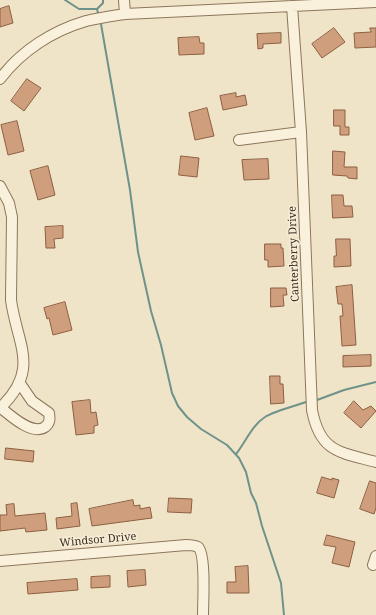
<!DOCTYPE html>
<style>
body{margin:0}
canvas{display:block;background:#f0e4c8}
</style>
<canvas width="376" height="615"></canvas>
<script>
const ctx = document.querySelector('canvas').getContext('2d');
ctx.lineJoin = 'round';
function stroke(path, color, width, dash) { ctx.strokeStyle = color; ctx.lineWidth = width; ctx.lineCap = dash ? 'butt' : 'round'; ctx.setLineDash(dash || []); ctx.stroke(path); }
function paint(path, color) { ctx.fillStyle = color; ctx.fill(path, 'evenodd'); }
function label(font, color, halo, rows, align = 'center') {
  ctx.font = font + ' "Noto Serif",serif'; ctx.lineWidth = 3; ctx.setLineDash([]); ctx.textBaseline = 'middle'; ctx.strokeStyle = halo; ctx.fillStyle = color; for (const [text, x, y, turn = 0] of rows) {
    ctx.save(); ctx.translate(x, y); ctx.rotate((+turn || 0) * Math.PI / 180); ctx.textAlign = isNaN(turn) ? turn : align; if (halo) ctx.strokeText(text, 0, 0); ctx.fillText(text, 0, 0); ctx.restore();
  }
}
const stream = new Path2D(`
 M65,0L79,9H97L103,3V0
 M97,9L98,13
 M101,24L130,190L138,252L151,311L161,345L172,393L178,406L187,417L201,429L227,445L239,458L246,472L251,493L256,503L262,526L281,583L284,615
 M317,400L344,390L376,382
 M236,454C245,443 252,425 265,417C274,411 295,406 306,402`);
const building = new Path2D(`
 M9,6L13,23L0,27V9Z
 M334,28L345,42L322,58L312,44Z
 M370,28H376V47L355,48L354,33L371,32Z
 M281,33V43L263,44V48L258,49L257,34Z
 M199,37L200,43H204V54L179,55L178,38Z
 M27,79L41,88L24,111L11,101Z
 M236,93V97L245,95L247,105L223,110L220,96Z
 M207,108L214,136L195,140L189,113Z
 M334,110H345V127H349V135H340V126H334Z
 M17,121L24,151L8,155L1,125Z
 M333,151L345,152L344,167H357V179L348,178L347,176L333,175Z
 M181,156L199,158L197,177L179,175Z
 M268,159L269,179L244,180L242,160Z
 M48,166L55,195L38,200L30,171Z
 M332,195H343L344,206H352L353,217L333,218Z
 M63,226V238L54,239L55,248H46L45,227Z
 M336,239H350L351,266L334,267V256H336Z
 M265,244H281V248H283L284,266L268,267V260H265Z
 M352,285L356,345L342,346L340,316H343L342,304H338L336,287Z
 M271,288H286L287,295H283L284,306L271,307Z
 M65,302L72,330L53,335L49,318L47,319L44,308Z
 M371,355V366L343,367V356Z
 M270,376H280V384H283L284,403L271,404Z
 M90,400L91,413L96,412L98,425L94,426V433L76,435L72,402Z
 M354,401L363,410L371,406L376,411L361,428L344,413Z
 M6,448L34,451L33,462L5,459Z
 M322,477L332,480V478L339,480L334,498L317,493Z
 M370,481L376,483V508L374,514L360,509Z
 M169,498L192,499L191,513L168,512Z
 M133,500L134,506L140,505V509L150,507L152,518L92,526L89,509Z
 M77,503L80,526L57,529L56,518L72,516L71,504Z
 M14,504L15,516L45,513L47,530L26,532L25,528L0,531V515H7L6,505Z
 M327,535L355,542L349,567L332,563L336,547L324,545Z
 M248,566L249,593H227V582H236L235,567Z
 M145,570L146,585L128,587L127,571Z
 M110,576V587L91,588V577Z
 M77,579L78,590L28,594L27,583Z`);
const minor = new Path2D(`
 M124,0L125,14
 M292,6L301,132L312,410C320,452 339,452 376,462
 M0,79C21,51 52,31 86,21C98,18 112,16 125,14L376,2
 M239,140L301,132
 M0,186L9,203L12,217L11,300C17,345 41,369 0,408
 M1,408C10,415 32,436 45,427C50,423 50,419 49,413L32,401L19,382
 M0,561L186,545C190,545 194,545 198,547C206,554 203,603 203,615
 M373,565L376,556`);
const streetNames = [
 ["Canterberry Drive",294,254,-92],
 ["Windsor Drive",98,540,-5]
];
stroke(stream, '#6f938a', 2);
paint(building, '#cf9f7d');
stroke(building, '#8d5f41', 1);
stroke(minor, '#8d765c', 12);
stroke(minor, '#faf1dc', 10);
label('11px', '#3d2e20', '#f7eed8', streetNames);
</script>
